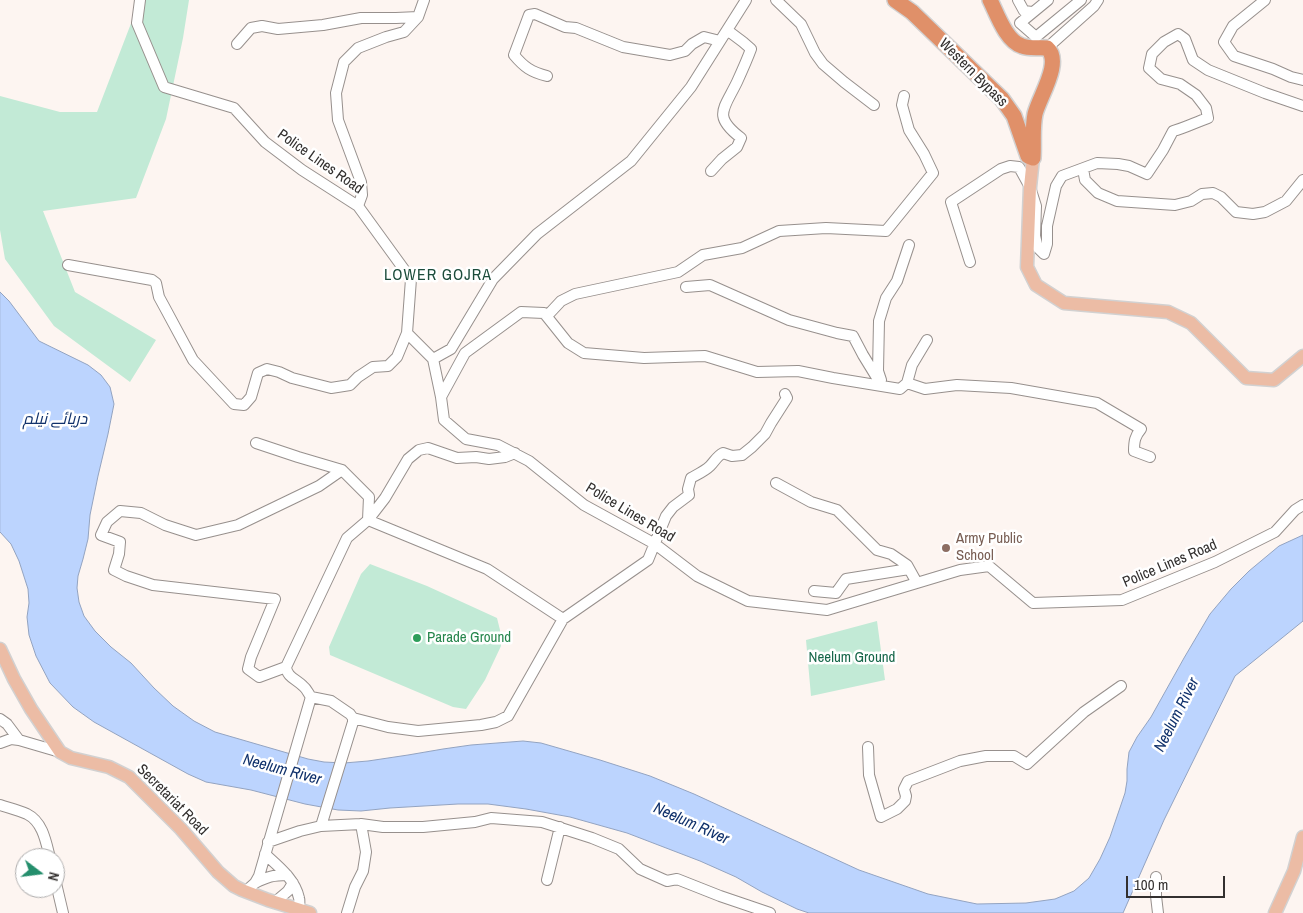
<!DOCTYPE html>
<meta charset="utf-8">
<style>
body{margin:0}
#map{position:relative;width:1303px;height:913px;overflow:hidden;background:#fdf5f1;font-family:"Archivo Narrow",sans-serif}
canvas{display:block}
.north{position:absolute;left:15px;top:848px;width:50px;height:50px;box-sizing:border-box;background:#fff;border:1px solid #adacac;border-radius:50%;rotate:105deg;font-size:14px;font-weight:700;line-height:20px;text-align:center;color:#33302f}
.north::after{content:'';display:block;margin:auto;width:18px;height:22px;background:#248e6c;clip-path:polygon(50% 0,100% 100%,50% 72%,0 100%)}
.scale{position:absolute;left:1126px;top:876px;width:99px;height:22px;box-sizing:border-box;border:2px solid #33302f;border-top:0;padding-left:6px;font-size:15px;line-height:18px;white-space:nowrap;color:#33302f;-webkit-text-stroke:4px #fff;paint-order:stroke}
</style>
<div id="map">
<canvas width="1303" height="913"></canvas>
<div class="north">N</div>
<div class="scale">100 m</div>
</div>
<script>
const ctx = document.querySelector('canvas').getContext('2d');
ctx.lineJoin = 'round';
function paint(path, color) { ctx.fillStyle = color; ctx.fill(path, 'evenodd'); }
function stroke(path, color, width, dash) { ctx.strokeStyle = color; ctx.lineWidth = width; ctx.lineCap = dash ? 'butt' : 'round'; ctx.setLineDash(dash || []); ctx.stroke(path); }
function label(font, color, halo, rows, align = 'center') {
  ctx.font = font + ' "Archivo Narrow",Cairo,sans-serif'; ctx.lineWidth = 5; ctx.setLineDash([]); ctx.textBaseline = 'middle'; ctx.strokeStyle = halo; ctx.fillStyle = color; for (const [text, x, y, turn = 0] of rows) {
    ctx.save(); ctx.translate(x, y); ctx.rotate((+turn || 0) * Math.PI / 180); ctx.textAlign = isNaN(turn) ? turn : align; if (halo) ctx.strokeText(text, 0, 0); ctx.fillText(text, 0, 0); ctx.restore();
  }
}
const green = new Path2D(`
 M140,0H189L183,38L166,119L136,198L43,211L75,292L156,340L130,382L54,326L5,259L0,230V96L60,112H97Z
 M370,564L427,586L497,618L500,630L501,646L485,680L466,709L453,707L330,655L329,647L339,624L361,574Z
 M877,621L885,680L811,696L806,640Z`);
const water = new Path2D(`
 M0,292L9,301L39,341L88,365L101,375L110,387L114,404L108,434L98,476L90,515L88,539L83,559L78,576L77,588L79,602L84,616L95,631L111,647L131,663L154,688L173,706L194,721L215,732L308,759L324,762L344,763L368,761L408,755L443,749L471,745L523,741L541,743L600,760L650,776L694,794L859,870L928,894L977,904L1026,903L1055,899L1074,891L1089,878L1100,859L1110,837L1125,793L1127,781V769L1129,752L1137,737L1151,717L1184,658L1210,614L1231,589L1249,571L1279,546L1303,535V621L1235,676L1164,820L1123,913H809L797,909L762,892L736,877L700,861L627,833L570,817L526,809L488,804H458L390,808L361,811L338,810L305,804L251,790L206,782L188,774L94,722L73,707L50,683L36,656L29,635L27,617L29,603L28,589L19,561L11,544L0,532Z`);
const minor = new Path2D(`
 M140,0L137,23L164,87L234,108L265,142L302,170L358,206L411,279L407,333L433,359L441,397L444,420L466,439L498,445L529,461L584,505L655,544L697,576L748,601L827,610L960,570L989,566L1033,603L1122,600L1215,562L1275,532L1295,510L1303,505
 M776,0L801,24L815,53L823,64L844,82L874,105
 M1018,0L1024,11L1032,12
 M1048,0L1020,23L1036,37L1081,0
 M1265,0L1233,26L1224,42L1234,56L1273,69L1291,77L1303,80
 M237,44L251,28L262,26L278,29L323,25L361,18H396L418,17
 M1047,48L1094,6L1098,0
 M547,76C531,72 524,67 514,55L529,15L535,14L565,27L576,28L623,47L670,55L685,51L692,44L704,37L720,41
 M1083,169L1085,180L1098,193L1117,201L1175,205L1191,201L1202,194L1213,193L1221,197L1236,212L1253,214L1265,212L1286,201L1303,180
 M711,171L722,159L737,147L741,138C712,116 724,109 737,82C742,71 747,60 751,49L743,42L727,30
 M358,206L362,195L361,182L338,120L336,93L344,62L358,48L386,37L404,32L418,17L424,0
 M970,262L951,202L1001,169L1010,166L1019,167L1030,187L1036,206L1035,236L1038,248L1044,254L1047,244V226L1056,186L1062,176L1097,163L1118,164L1129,166L1147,174L1163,150L1173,131C1185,128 1196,122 1208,118L1206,108L1196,95L1180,84L1161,79L1149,68L1152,54L1164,42L1178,34L1185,39L1193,60L1208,70L1265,93L1303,106
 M68,265L152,280L156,283L159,297L165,308L193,360L234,404L244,405L251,397L258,373L267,369L279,372L292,378L331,388L350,385L358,377L373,367L388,366L397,357L407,333
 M686,287L710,285L789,320L837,333L853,336L863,355L882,386
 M547,316L561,301L575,294L678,272L703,255L742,248L779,231L826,228L886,231L933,173L924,154L909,130L902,105L904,96
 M433,359L451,349L493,279L537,234L631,161L691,87L746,0
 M881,380L878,371L879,321L886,298L897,281L909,245
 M907,383L925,389L957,385L1011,388L1097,403L1141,429C1135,436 1134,441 1134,451L1150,457
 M441,397L465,353L521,312L544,313L568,343L584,353L644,358L705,356L757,372L798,371L833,378L900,389L907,383L912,365L927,340
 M256,443L298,457L342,470L369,497L368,520
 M776,483L811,502L837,510L877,550L891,554L907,565L917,583
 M368,520L385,498L408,459L419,450L428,448L457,458L476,457L489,459L505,457L515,453
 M814,591L836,593L846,579L909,569
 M286,667L259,677L248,669L251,657L275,599L153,585L126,576L114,570L119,554L120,542L101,535L107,522L120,511L141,513L165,525L196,535L238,525L319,486L342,470
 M353,718L388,727L418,731L481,725L496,722L508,716L563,619
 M0,719L7,724L19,740
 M0,743L11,739L19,740L60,752
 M868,747L869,775L881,817L897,809L905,801L906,796L904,789L908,781L960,761L986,756H1014L1027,764L1084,712L1121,686
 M0,805C9,808 18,810 27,814C43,822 46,842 50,858
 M321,826L361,824L383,827H423L475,822L491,818L542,822L592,838L619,849L640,869L667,881L677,879L720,896L770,913
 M268,842L300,831L321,826L353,722V718L350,714L331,701L311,697C308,693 307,689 303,686C296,679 287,677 286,667L347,538L368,520L487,569L563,619L648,560L666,516L673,507L689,495L688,489L691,478C698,474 705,471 710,466C715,461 717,456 723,453L732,456L742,455L752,447L765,434L771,423L787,398L785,394
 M265,854C278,866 295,879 299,898C300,901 299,906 299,910
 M1156,877V896L1158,913
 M55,879L63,913
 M547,880L560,827
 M255,883C267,877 273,875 287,875
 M246,891L255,883L259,876L311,697
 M275,902L288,891L293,883
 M347,913L355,887L363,871L366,852L361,824`);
const major = new Path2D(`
 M1033,158L1030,187L1027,267L1036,285L1064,303L1168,312L1191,323L1246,378L1274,380L1303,356
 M0,649L14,679L31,709L60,752L71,758L109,767L129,777L181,829L218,872L234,886L242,890L268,900L310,913
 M1275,913L1294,871L1303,837`);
const highway = new Path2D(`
 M895,0L912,12L1002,99L1014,116L1028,156L1033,158C1034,144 1032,128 1035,114C1039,97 1063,62 1047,48C1039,47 1030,49 1022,46C1006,41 997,14 990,0`);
const markers = [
 [946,548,5,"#8d6e63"],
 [417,638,5,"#2e9e5b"]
];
const streetNames = [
 ["Western Bypass",973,73,45],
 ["Police Lines Road",320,162,35],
 ["Police Lines Road",630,513,31],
 ["Police Lines Road",1170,564,-23],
 ["Secretariat Road",172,800,45]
];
const educationNames = [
 ["Army Public",956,539],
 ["School",956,556]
];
const leisureNames = [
 ["Parade Ground",427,638]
];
const parkNames = [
 ["Neelum Ground",852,658]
];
const neighbourhoodNames = [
 ["LOWER GOJRA",438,276]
];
const waterNames = [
 ["دریائے نیلم",55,420],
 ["Neelum River",1177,715,-63],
 ["Neelum River",282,770,15],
 ["Neelum River",691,824,24]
];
paint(green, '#c2ead6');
paint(water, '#bcd4fe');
stroke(water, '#93a3c0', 1);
stroke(minor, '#97908d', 12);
stroke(major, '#d2d1d1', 15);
stroke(highway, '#d2d1d1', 18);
stroke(minor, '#fff', 10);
stroke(major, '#ecbca5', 12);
stroke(highway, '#e09069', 15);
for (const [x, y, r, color] of markers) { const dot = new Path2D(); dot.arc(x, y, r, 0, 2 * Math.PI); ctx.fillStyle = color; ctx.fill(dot); stroke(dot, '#fff', 2); }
label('15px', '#33302f', '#fff', streetNames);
label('15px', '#785e54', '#fff', educationNames, 'left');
label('15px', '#27864d', '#fff', leisureNames, 'left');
label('15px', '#166649', '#fff', parkNames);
ctx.letterSpacing = '1px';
label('16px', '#1c4c3b', '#fff', neighbourhoodNames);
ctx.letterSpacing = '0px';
label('italic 16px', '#10316b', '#fff', waterNames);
</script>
